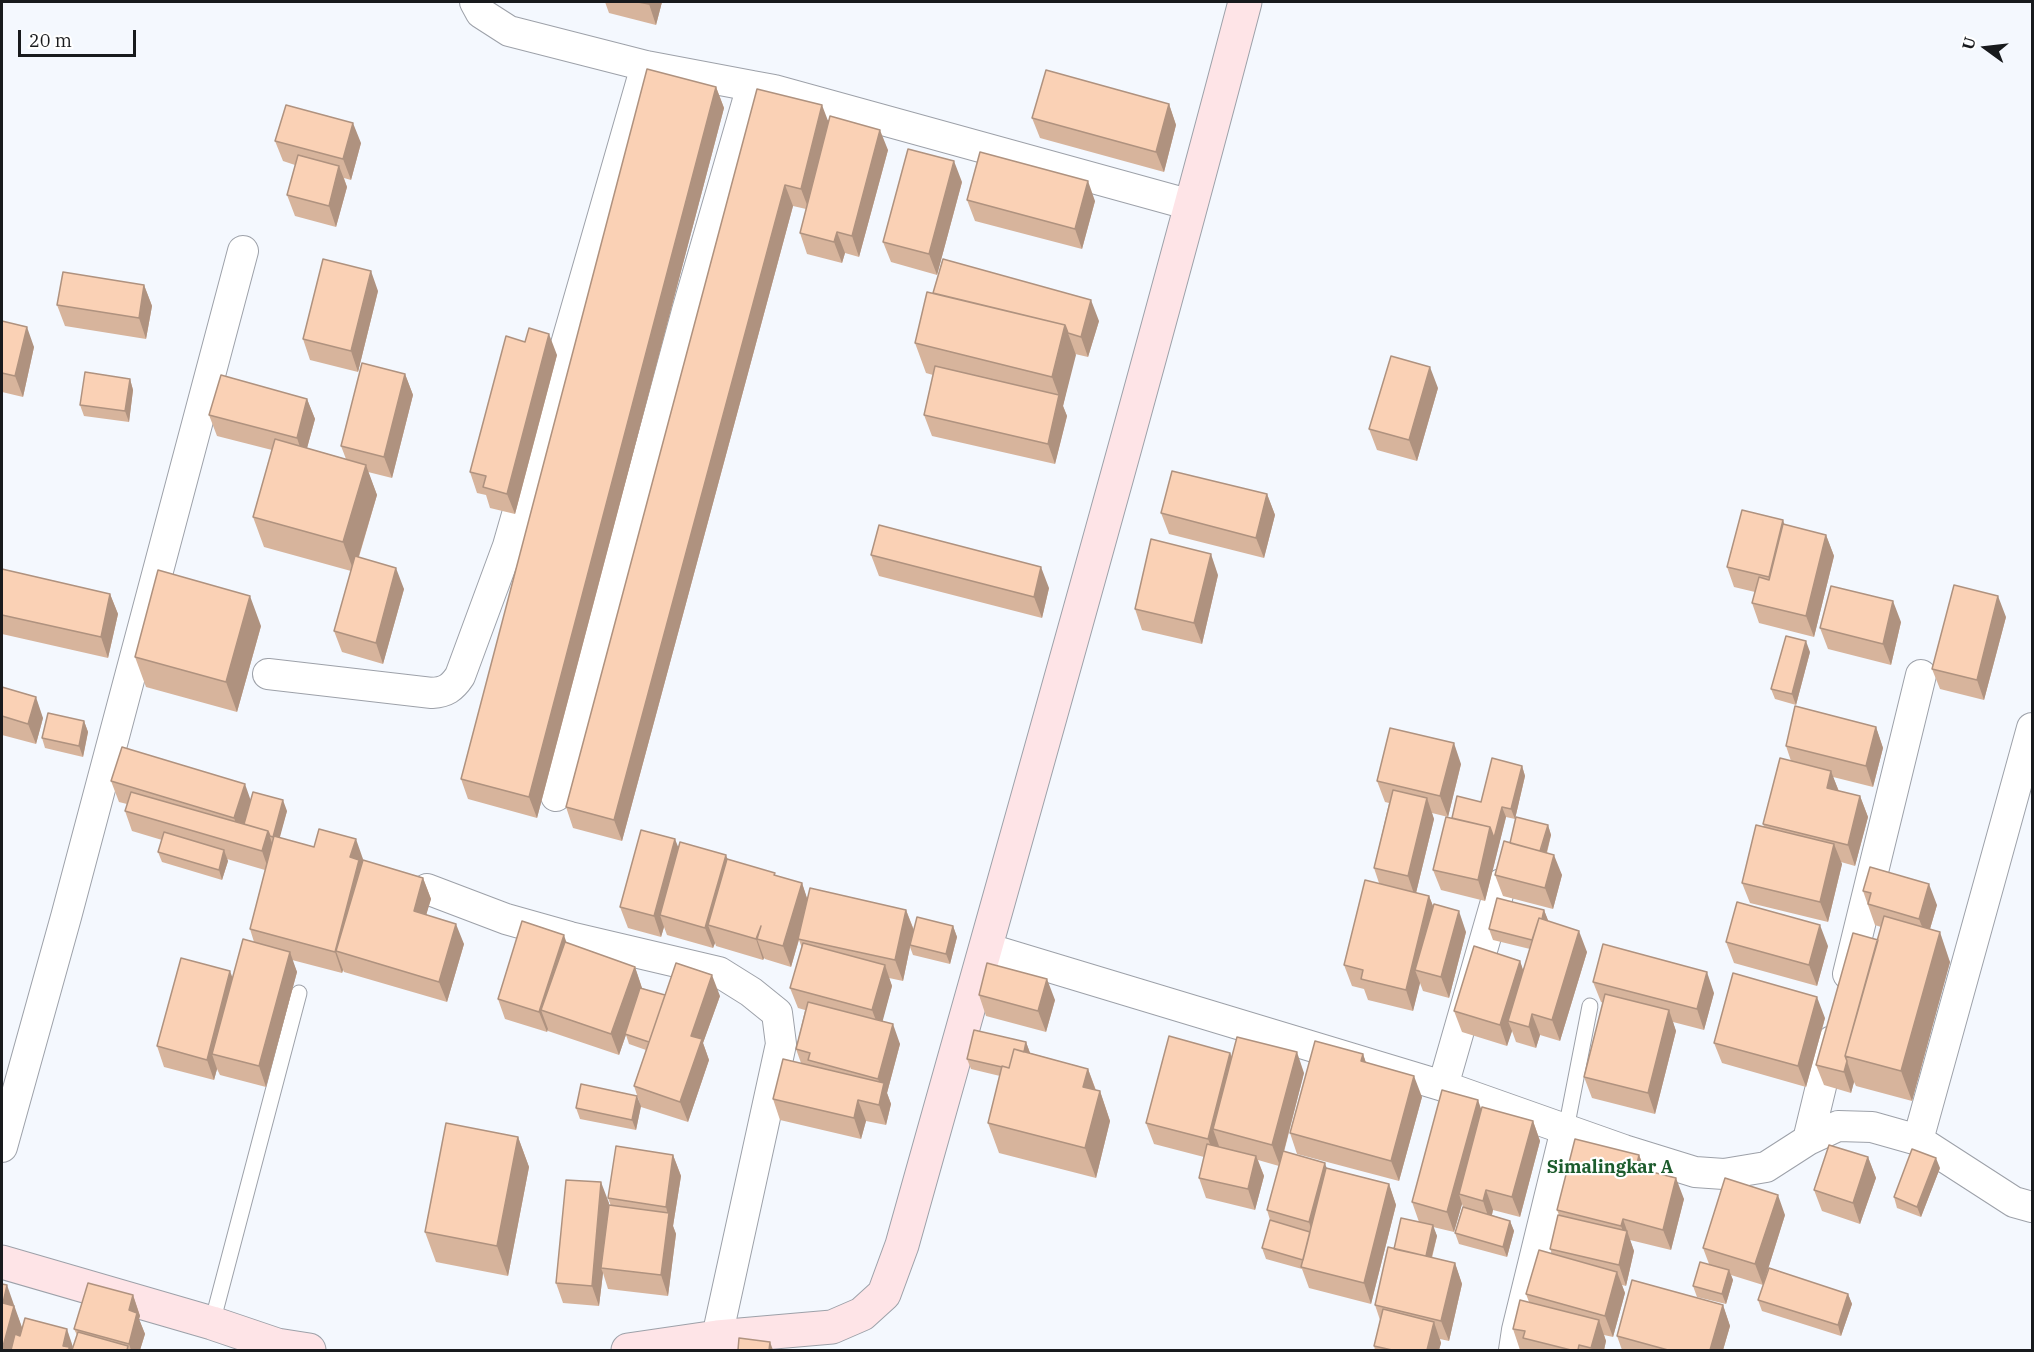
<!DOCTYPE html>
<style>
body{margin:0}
#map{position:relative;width:2034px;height:1352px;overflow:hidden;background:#f4f8fe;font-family:"IBM Plex Serif",serif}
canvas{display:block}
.frame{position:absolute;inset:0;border:3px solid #181a1d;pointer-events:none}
.north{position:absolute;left:1956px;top:18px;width:60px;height:60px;-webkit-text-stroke:4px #fff;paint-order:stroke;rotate:285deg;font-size:16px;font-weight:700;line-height:24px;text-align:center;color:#181a1d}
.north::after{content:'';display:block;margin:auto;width:21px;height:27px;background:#181a1d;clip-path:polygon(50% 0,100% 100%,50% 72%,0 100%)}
.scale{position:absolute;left:18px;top:30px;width:118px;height:27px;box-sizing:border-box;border:3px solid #181a1d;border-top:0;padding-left:8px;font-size:18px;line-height:21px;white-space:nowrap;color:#181a1d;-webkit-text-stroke:4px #fff;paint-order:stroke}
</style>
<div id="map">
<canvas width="2034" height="1352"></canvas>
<div class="frame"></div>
<div class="north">U</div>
<div class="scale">20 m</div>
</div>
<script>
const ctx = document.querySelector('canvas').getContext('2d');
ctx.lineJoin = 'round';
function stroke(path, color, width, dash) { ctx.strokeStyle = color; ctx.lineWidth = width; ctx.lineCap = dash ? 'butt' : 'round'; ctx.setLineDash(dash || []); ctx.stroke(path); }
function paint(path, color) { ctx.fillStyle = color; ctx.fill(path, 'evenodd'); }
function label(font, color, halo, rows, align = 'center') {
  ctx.font = font + ' "IBM Plex Serif",serif'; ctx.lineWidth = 4.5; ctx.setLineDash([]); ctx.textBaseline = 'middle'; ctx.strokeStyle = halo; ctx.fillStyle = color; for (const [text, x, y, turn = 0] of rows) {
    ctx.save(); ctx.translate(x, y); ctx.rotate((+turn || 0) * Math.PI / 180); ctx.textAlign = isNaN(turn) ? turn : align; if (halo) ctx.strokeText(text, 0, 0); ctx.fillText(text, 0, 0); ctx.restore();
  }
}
const lane = new Path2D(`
 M1566,1129L1590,1006
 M212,1323L299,993`);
const street = new Path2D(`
 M475,2L481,13L509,31L646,66L752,86
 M268,674L432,693C446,692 452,688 460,676L508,546L646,66
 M556,796L687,311L752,86L774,90L1191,205
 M427,889L506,919L570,937L719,972L751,992L777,1013L781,1044L717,1337
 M986,948L1443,1086L1624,1150L1695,1172L1724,1174L1766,1167L1808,1140L1838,1126L1872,1127L1918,1140L2014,1202L2032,1207
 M1848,974L1921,675
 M1443,1086L1501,884
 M1808,1140L1832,1041
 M1918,1140L2032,728
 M2,1147L66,917L243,251
 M1514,1350L1517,1330L1566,1129`);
const secondary = new Path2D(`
 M2,1262L212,1323L277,1345L309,1350
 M628,1350L717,1337L832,1327L862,1314L884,1294L902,1245C1018,831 1136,417 1245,2`);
const wall = new Path2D(`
 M605,2H662L656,25L609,13Z
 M716,87L724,108L537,818L468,799L461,779Z
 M757,89L888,150L859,257L845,253L842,263L807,254L800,233L806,209L793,206L622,841L573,828L566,807Z
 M1169,104L1176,125L1164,172L1040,138L1032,118Z
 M275,141L361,143L351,180L344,178L347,187L336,227L295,216L287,195L295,165L283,161Z
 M962,182L937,275L891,262L883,242Z
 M967,200L1095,201L1082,249L975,221Z
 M144,285L152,306L146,339L65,326L57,305Z
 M378,291L358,372L310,360L303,339Z
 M933,293L1099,321L1088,357L1075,354L1063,406L1067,416L1055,464L932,436L924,415L933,375L926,373L915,343Z
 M2,321L34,347L23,397L2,392Z
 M525,342L557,355L515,514L490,508L486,495L477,493L470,472Z
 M405,374L413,395L392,478L368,472L377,495L359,557L404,589L383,664L342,652L334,631L351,571L264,547L253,517L272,450L217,436L209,415L307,399L315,419L307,448L346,459L341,446Z
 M130,379L133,390L129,422L84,416L80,405Z
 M1438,388L1417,461L1377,450L1369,429Z
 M1267,494L1275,515L1264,558L1169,534L1161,513Z
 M1784,525L1826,535L1834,556L1814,637L1759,623L1752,603L1755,592L1734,587L1727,567Z
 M871,555L1049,588L1042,618L879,576Z
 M2,569L110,594L118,614L108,658L2,634Z
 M1218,575L1202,644L1142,630L1135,609Z
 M2006,617L1984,700L1940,689L1932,669Z
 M1901,622L1891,665L1828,649L1820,628Z
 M261,626L237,712L146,687L135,657Z
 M1810,652L1796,705L1775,699L1771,689Z
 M2,687L43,718L36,744L2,735Z
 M84,721L88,732L83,757L45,748L42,738Z
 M1876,727L1883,748L1873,787L1833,777L1839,791L1860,796L1868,817L1855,866L1841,862L1842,864L1828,922L1750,903L1742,883L1764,827L1763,824L1791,761L1786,746Z
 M1461,764L1448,817L1432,813L1434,819L1416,893L1429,896L1433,906L1466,932L1449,998L1423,991L1420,983L1413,1011L1368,1000L1364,989L1352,986L1344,965L1379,883L1374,868L1389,803L1385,802L1377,781Z
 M1522,766L1525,776L1515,819L1506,817L1485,901L1441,890L1433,870L1452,818L1481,802Z
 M111,781L251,800L287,811L279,838L363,859L362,866L423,878L431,899L426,915L464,944L447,1002L344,972L343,970L342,973L292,960L297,972L266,1087L220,1075L217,1069L214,1080L164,1067L157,1046L233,977L254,942L250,929L265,870L227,859L228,861L222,880L162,862L158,852L162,840L132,831L125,811L127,804L119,802Z
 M1548,825L1551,835L1547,853L1562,875L1553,909L1503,896L1495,875L1510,843Z
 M679,848L728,859L776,876L802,883L807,899L906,910L914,930L953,926L957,937L950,964L913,955L910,947L903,981L889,978L892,986L882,1021L900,1044L887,1093L891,1104L886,1125L866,1121L861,1139L780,1120L773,1099L801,1063L796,1049L805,1010L798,1008L790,988L802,948L799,940L791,967L765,959L764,958L763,960L716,946L715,943L713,948L667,935L664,927L661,937L628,928L620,907Z
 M1863,891L1937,905L1930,929L1950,962L1912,1101L1856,1086L1854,1082L1851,1093L1824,1085L1816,1065L1878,940L1881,927L1875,925Z
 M1544,910L1548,921L1587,952L1560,1041L1540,1035L1536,1048L1516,1042L1512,1031L1507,1046L1462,1032L1454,1011L1520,961L1523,971L1530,949L1493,940L1489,929Z
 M1726,942L1828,946L1817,986L1734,963Z
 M567,943L635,967L642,988L665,996H720L703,1043L709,1060L688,1122L641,1107L634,1086L646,1050L629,1044L626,1035L619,1055L548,1031V1029L547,1032L505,1019L498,999Z
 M1593,982L1714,993L1704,1030L1673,1022L1676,1031L1655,1114L1592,1098L1584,1077L1603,1003L1601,1002Z
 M979,995L1055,1000L1046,1032L986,1016Z
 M1825,1018L1806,1087L1722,1063L1714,1043Z
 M1026,1042L1030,1053L1088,1069L1096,1090L1100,1091L1110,1121L1096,1178L999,1153L988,1123L1000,1076L971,1069L967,1059Z
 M1230,1053L1232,1057L1304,1073L1284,1152L1327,1168L1389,1184L1396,1205L1371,1304L1309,1288L1302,1269L1266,1259L1262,1248L1270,1220L1267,1210L1279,1166L1258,1160L1264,1176L1255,1210L1206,1198L1199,1178L1204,1157L1154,1144L1146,1123Z
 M1363,1054L1366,1063L1422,1097L1399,1181L1297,1154L1290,1133Z
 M641,1106L636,1130L580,1119L576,1108Z
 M1481,1111L1533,1121L1540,1141L1520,1217L1493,1210L1492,1215L1510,1221L1514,1231L1507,1257L1459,1244L1455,1233L1463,1207L1462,1204L1454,1232L1433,1227L1437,1236L1432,1258L1455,1263L1462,1284L1449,1341L1440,1339L1441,1343L1439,1350H1375L1374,1346L1380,1320L1375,1305L1394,1249L1419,1222L1412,1202Z
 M518,1137L529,1167L508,1276L436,1262L425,1232Z
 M673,1155L681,1176L673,1226L676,1234L668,1296L608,1289L603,1273L599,1306L563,1303L556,1283L609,1203V1206H611L608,1198Z
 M1639,1155L1645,1170L1684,1199L1671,1250L1630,1240L1634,1251L1626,1286L1622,1285L1625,1293L1613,1337L1604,1335L1606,1341L1604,1350H1520L1513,1329L1529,1302L1526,1294L1552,1253L1550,1249L1559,1215L1557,1210Z
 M1868,1157L1876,1178L1860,1224L1822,1211L1814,1190Z
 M1940,1168L1921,1217L1897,1208L1894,1197Z
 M1785,1215L1763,1285L1731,1275L1733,1280L1726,1304L1697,1297L1693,1286L1709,1264L1703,1248Z
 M1848,1294L1852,1304L1841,1336L1762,1311L1758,1300Z
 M133,1295L140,1316L139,1319L145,1334L140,1350H2L18,1315V1317L22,1328L73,1347L77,1335L74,1329Z
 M1723,1305L1730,1326L1723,1350H1622L1617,1336Z`);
const shadedWall = new Path2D(`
 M649,2H662L656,25L649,4Z
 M716,87L724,108L537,818L529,797Z
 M1169,104L1176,125L1164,172L1156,152Z
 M822,105L830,126L809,210L801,189Z
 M353,123L361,143L351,180L343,159Z
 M880,130L888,150L859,257L852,236Z
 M954,161L962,182L937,275L929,254Z
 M339,166L347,187L336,227L329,206Z
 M1088,181L1095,201L1082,249L1075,229Z
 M785,185L793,206L622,841L614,820Z
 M837,232L845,253L842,263L834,242Z
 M371,271L378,291L358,372L351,351Z
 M144,285L152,306L146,339L139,318Z
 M1091,300L1099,321L1088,357L1081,337Z
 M1065,325L1076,355L1063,406L1067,416L1055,464L1048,444L1059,396L1052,377Z
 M27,327L34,347L23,397L15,376Z
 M549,334L557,355L515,514L507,494Z
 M1430,367L1438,388L1417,461L1409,440Z
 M405,374L413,395L392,478L384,457Z
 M130,379L133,390L129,422L125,411Z
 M307,399L315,419L304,459L297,438Z
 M366,465L377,495L354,572L343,542Z
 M1267,494L1275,515L1264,558L1256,538Z
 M1783,520L1790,541L1776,597L1769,577Z
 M1826,535L1834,556L1814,637L1806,616Z
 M1211,554L1218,575L1202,644L1194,623Z
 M1041,567L1049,588L1042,618L1034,597Z
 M396,568L404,589L383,664L376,643Z
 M110,594L118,614L108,658L101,637Z
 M250,596L261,626L237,712L226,682Z
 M1998,596L2006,617L1984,700L1977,680Z
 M1893,601L1901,622L1891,665L1883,644Z
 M1806,641L1810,652L1796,705L1792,694Z
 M36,697L43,718L36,744L28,724Z
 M84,721L88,732L83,757L79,746Z
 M1876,727L1883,748L1873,787L1866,766Z
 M1454,743L1461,764L1448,817L1440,796Z
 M1522,766L1525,776L1515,819L1511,809Z
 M1831,771L1839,792L1827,788Z
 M245,784L252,804L242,839L234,818Z
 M1860,796L1868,817L1855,866L1848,845Z
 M1427,798L1434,819L1415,897L1408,876Z
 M283,800L287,811L277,848L273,837Z
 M1502,807L1506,817L1485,901L1478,880L1490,827Z
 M1548,825L1551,835L1542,870L1538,860Z
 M268,831L275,852L269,871L262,851Z
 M356,839L363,859L336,951L343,970L342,973L335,952L350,857Z
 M675,839L683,859L660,915L664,927L661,937L654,916Z
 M1834,844L1842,864L1828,922L1820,902Z
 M224,850L228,861L222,880L219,870Z
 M726,855L734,876L708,925L715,943L713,948L705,928Z
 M1554,855L1562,875L1553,909L1545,888Z
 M423,878L431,899L421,932L414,911Z
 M802,883L809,904L791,967L783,946Z
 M1929,884L1937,905L1927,939L1919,919Z
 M1429,896L1437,916L1415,970L1420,983L1413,1011L1406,990Z
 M906,910L914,931L910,945V947L903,981L895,960Z
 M1544,910L1548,920L1540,951L1536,941Z
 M1459,911L1466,932L1449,998L1441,977Z
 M456,924L464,944L447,1002L439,982Z
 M1820,925L1828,946L1817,986L1809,965Z
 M761,926L757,939L764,958L763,960L756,939Z
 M953,926L957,937L950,964L946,954Z
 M1579,931L1587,952L1560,1041L1552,1020Z
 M1940,932L1950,962L1912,1101L1901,1071Z
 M564,935L571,956L541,1010L548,1029L547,1032L539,1012Z
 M290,952L297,972L266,1087L259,1066Z
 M1520,961L1527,981L1508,1021L1512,1031L1507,1046L1500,1025Z
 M885,965L892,986L880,1031L872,1010Z
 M635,967L642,988L619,1055L611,1034Z
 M230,971L238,992L212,1054L217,1069L214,1080L207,1060Z
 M1707,972L1714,993L1704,1030L1697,1009Z
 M712,975L720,996L703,1043L709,1060L688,1122L680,1102L691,1036Z
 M1047,979L1055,1000L1046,1032L1038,1011Z
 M1817,997L1825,1018L1806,1087L1798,1066Z
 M1669,1010L1676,1031L1655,1114L1648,1093Z
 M1532,1014L1540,1035L1536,1048L1529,1027Z
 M893,1024L900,1044L887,1093L891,1104L886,1125L879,1105L882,1090L878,1079Z
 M1026,1042L1030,1053L1023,1082L1019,1072Z
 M1297,1052L1304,1073L1280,1166L1272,1145Z
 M1230,1053L1238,1073L1213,1129L1219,1146L1216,1159L1208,1139Z
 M1363,1054L1370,1075L1361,1061Z
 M1847,1061L1854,1082L1851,1093L1844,1072Z
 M1088,1069L1098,1097L1100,1091L1110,1121L1096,1178L1085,1148L1083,1087Z
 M1414,1076L1422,1097L1399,1181L1391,1161Z
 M637,1096L641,1106L636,1130L632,1120Z
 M858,1100L866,1121L861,1139L854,1118Z
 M1478,1100L1485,1120L1459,1194L1462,1204L1454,1232L1447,1212Z
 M1533,1121L1540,1141L1520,1217L1512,1197Z
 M518,1137L529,1167L508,1276L497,1246Z
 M673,1155L681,1176L673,1226L676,1234L668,1296L661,1275L668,1215L666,1207Z
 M1639,1155L1647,1176L1636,1168Z
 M1256,1156L1264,1176L1255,1210L1248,1189Z
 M1868,1157L1876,1178L1860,1224L1853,1203Z
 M1936,1158L1940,1168L1921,1217L1917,1207Z
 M1325,1163L1332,1184L1312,1232L1309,1222Z
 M1676,1178L1684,1199L1671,1250L1663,1230Z
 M601,1182L609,1203L603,1268H601L603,1273L599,1306L592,1286Z
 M1389,1184L1396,1205L1371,1304L1364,1283Z
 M1486,1190L1493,1210L1490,1222L1483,1201Z
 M1778,1195L1785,1215L1763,1285L1755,1264Z
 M1623,1219L1634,1251L1626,1286L1619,1265L1625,1237L1621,1226Z
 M1510,1221L1514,1231L1507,1257L1503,1247Z
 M1433,1225L1437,1236L1428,1271L1425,1261Z
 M1455,1263L1462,1284L1449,1341L1441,1321Z
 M1729,1270L1733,1280L1726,1304L1722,1294Z
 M1617,1272L1625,1293L1613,1337L1605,1316Z
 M7,1285L25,1336L21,1350H2L3,1303Z
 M1848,1294L1852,1304L1841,1336L1838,1325Z
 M133,1295L140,1316L139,1319L145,1334L140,1350H131L129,1344V1310Z
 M1723,1305L1730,1326L1723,1350H1710Z
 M1599,1320L1606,1341L1604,1350H1592L1591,1348Z
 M1434,1322L1441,1343L1439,1350H1427Z
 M67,1329L74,1350H64L63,1346Z
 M770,1342L773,1350H769Z`);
const building = new Path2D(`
 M638,2H649V4Z
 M647,69L716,87L529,797L461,779Z
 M1046,70L1169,104L1156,152L1032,118Z
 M757,89L822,105L801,189L785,185L614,820L566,807Z
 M286,105L353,123L343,159L275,141Z
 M830,116L880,130L852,236L837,232L834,242L800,233Z
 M908,149L954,161L929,254L883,242Z
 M980,152L1088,181L1075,229L967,200Z
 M298,155L339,166L329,206L287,195Z
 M323,259L371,271L351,351L303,339Z
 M943,259L1091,300L1081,337L1068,333L1065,325L933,293Z
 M63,272L144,285L139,318L57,305Z
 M927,292L1065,325L1052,377L915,343Z
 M2,321L27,327L15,376L2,373Z
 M529,328L549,334L507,494L483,487L486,476L470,472L506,336L525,342Z
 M1391,356L1430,367L1409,440L1369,429Z
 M362,363L405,374L384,457L341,446Z
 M935,366L1059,395L1048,444L924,415Z
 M85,372L130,379L125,411L80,405Z
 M221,375L307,399L297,438L209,415Z
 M275,439L366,465L343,542L253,517Z
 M1172,471L1267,494L1256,538L1161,513Z
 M1742,510L1783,520L1769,577L1727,567Z
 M1783,524L1826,535L1806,616L1752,603L1759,577L1769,580Z
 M879,525L1041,567L1034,597L871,555Z
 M1151,539L1211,554L1194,623L1135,609Z
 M355,556L396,568L376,643L334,631Z
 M2,569L110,594L101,637L2,615Z
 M158,570L250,596L226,682L135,657Z
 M1954,585L1998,596L1977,680L1932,669Z
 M1831,586L1893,601L1883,644L1820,628Z
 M1786,636L1806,641L1792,694L1771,689Z
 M2,687L36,697L28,724L2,716Z
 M1795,706L1876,727L1866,766L1786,746Z
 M48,713L84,721L79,746L42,738Z
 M1390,728L1454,743L1440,796L1377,781Z
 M122,747L245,784L234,818L111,781Z
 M1492,758L1522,766L1511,809L1502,807L1494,838L1490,827L1452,818L1457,796L1481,802Z
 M1780,758L1831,771L1827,788L1860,796L1848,845L1763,824Z
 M1393,790L1427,798L1408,876L1374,868Z
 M131,792L268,831L262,851L125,811Z
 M253,792L283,800L273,837L270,836L268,831L244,824Z
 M1446,817L1490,827L1478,880L1433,870Z
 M1516,817L1548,825L1540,851L1510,843Z
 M1756,825L1834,844L1820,902L1742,883Z
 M319,829L356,839L350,857L359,860L335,952L250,929L274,836L314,847Z
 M641,830L675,839L654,916L620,907Z
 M164,832L224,850L219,870L158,852Z
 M1504,841L1554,855L1545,888L1495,875Z
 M680,842L726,855L705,928L660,915Z
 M727,859L775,873L774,875L802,883L783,946L757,939L761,926L756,939L708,925Z
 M363,860L423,878L414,911L456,924L439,982L336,951Z
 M1870,867L1929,884L1919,919L1868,904L1871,893L1863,891Z
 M1365,880L1429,896L1406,990L1361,979L1363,970L1344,965Z
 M810,888L906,910L895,960L798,939Z
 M1497,898L1544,910L1542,919L1539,918L1532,940L1489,929Z
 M1737,902L1820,925L1809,965L1726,942Z
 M1434,904L1459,911L1441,977L1415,970Z
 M1884,916L1940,932L1901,1071L1845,1056Z
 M917,917L953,926L946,954L910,945Z
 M1539,918L1579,931L1552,1020L1532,1014L1529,1027L1508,1021Z
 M522,921L564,935L539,1012L498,999Z
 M1853,933L1878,940L1845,1056L1847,1061L1844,1072L1816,1065Z
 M243,939L290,952L259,1066L212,1054Z
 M565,942L635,967L611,1034L541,1010Z
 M803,943L885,965L872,1010L790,988Z
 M1603,944L1707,972L1697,1009L1593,982Z
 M1474,946L1520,961L1500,1025L1454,1011Z
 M181,958L230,971L207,1060L157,1046Z
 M676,963L712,975L691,1036L702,1039L680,1102L634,1086Z
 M987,963L1047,979L1038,1011L979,995Z
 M1733,973L1817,997L1798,1066L1714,1043Z
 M640,988L665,995L649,1042L625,1034Z
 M1605,994L1669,1010L1648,1093L1584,1077Z
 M808,1002L893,1024L878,1079L808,1060L810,1053L796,1049Z
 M974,1030L1026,1042L1024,1052L1014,1049L1009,1068L1002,1066V1067L967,1059Z
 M1169,1036L1230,1053L1208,1139L1146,1123Z
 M1237,1037L1297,1052L1272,1145L1213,1129Z
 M1315,1041L1363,1054L1361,1061L1414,1076L1391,1161L1290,1133Z
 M1014,1049L1088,1069L1083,1087L1100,1091L1085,1148L988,1123L1002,1066L1009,1068Z
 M783,1059L884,1083L879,1105L858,1100L854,1118L773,1099Z
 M581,1084L637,1096L632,1120L576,1108Z
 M1442,1090L1478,1100L1447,1212L1412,1202Z
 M1482,1107L1533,1121L1512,1197L1486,1190L1483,1201L1459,1194Z
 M446,1123L518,1137L497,1246L425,1232Z
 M1575,1139L1639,1155L1636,1168L1676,1178L1663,1230L1623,1219L1621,1226L1557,1210Z
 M1207,1144L1256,1156L1248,1189L1199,1178Z
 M1829,1145L1868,1157L1853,1203L1814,1190Z
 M616,1146L673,1155L666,1207L608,1198Z
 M1912,1149L1936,1158L1917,1207L1894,1197Z
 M1283,1151L1325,1163L1309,1222L1267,1210Z
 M1326,1168L1389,1184L1364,1283L1301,1267Z
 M1725,1178L1778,1195L1755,1264L1703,1248Z
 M566,1180L601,1182L592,1286L556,1283Z
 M609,1205L669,1213L661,1275L601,1268Z
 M1463,1207L1510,1221L1503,1247L1455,1233Z
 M1558,1215L1627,1231L1619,1265L1550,1249Z
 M1401,1218L1433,1225L1426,1256L1394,1249Z
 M1270,1220L1310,1232L1303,1260L1262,1248Z
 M1388,1247L1455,1263L1441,1321L1375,1305Z
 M1539,1250L1617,1272L1605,1316L1526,1294Z
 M1700,1262L1729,1270L1722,1294L1693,1286Z
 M1769,1268L1848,1294L1838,1325L1758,1300Z
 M1632,1280L1723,1305L1710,1350H1668L1617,1336Z
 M88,1283L133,1295L129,1310L137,1313L129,1344L74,1329Z
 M2,1284L7,1285L3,1303L14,1306L2,1350Z
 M1520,1300L1599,1320L1591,1348L1579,1345L1578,1350H1571L1523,1338L1525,1331L1513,1329Z
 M1383,1309L1434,1322L1427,1350H1392L1374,1346Z
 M25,1318L67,1329L63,1346L69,1347V1350H11L15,1334L20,1336Z
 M78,1332L128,1346L127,1350H72Z
 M739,1338L770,1342L769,1350H738Z`);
const quarterNames = [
 ["Simalingkar A",1610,1168]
];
stroke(lane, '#9da1a9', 17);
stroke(street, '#9da1a9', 32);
stroke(secondary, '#9da1a9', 35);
stroke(lane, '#fff', 15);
stroke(street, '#fff', 30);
stroke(secondary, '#fee4e7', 33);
paint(wall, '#d7b49c');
paint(shadedWall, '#af927f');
paint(building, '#fad1b5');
stroke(building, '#af927f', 1.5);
label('bold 18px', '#1c5b2c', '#fff', quarterNames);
</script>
